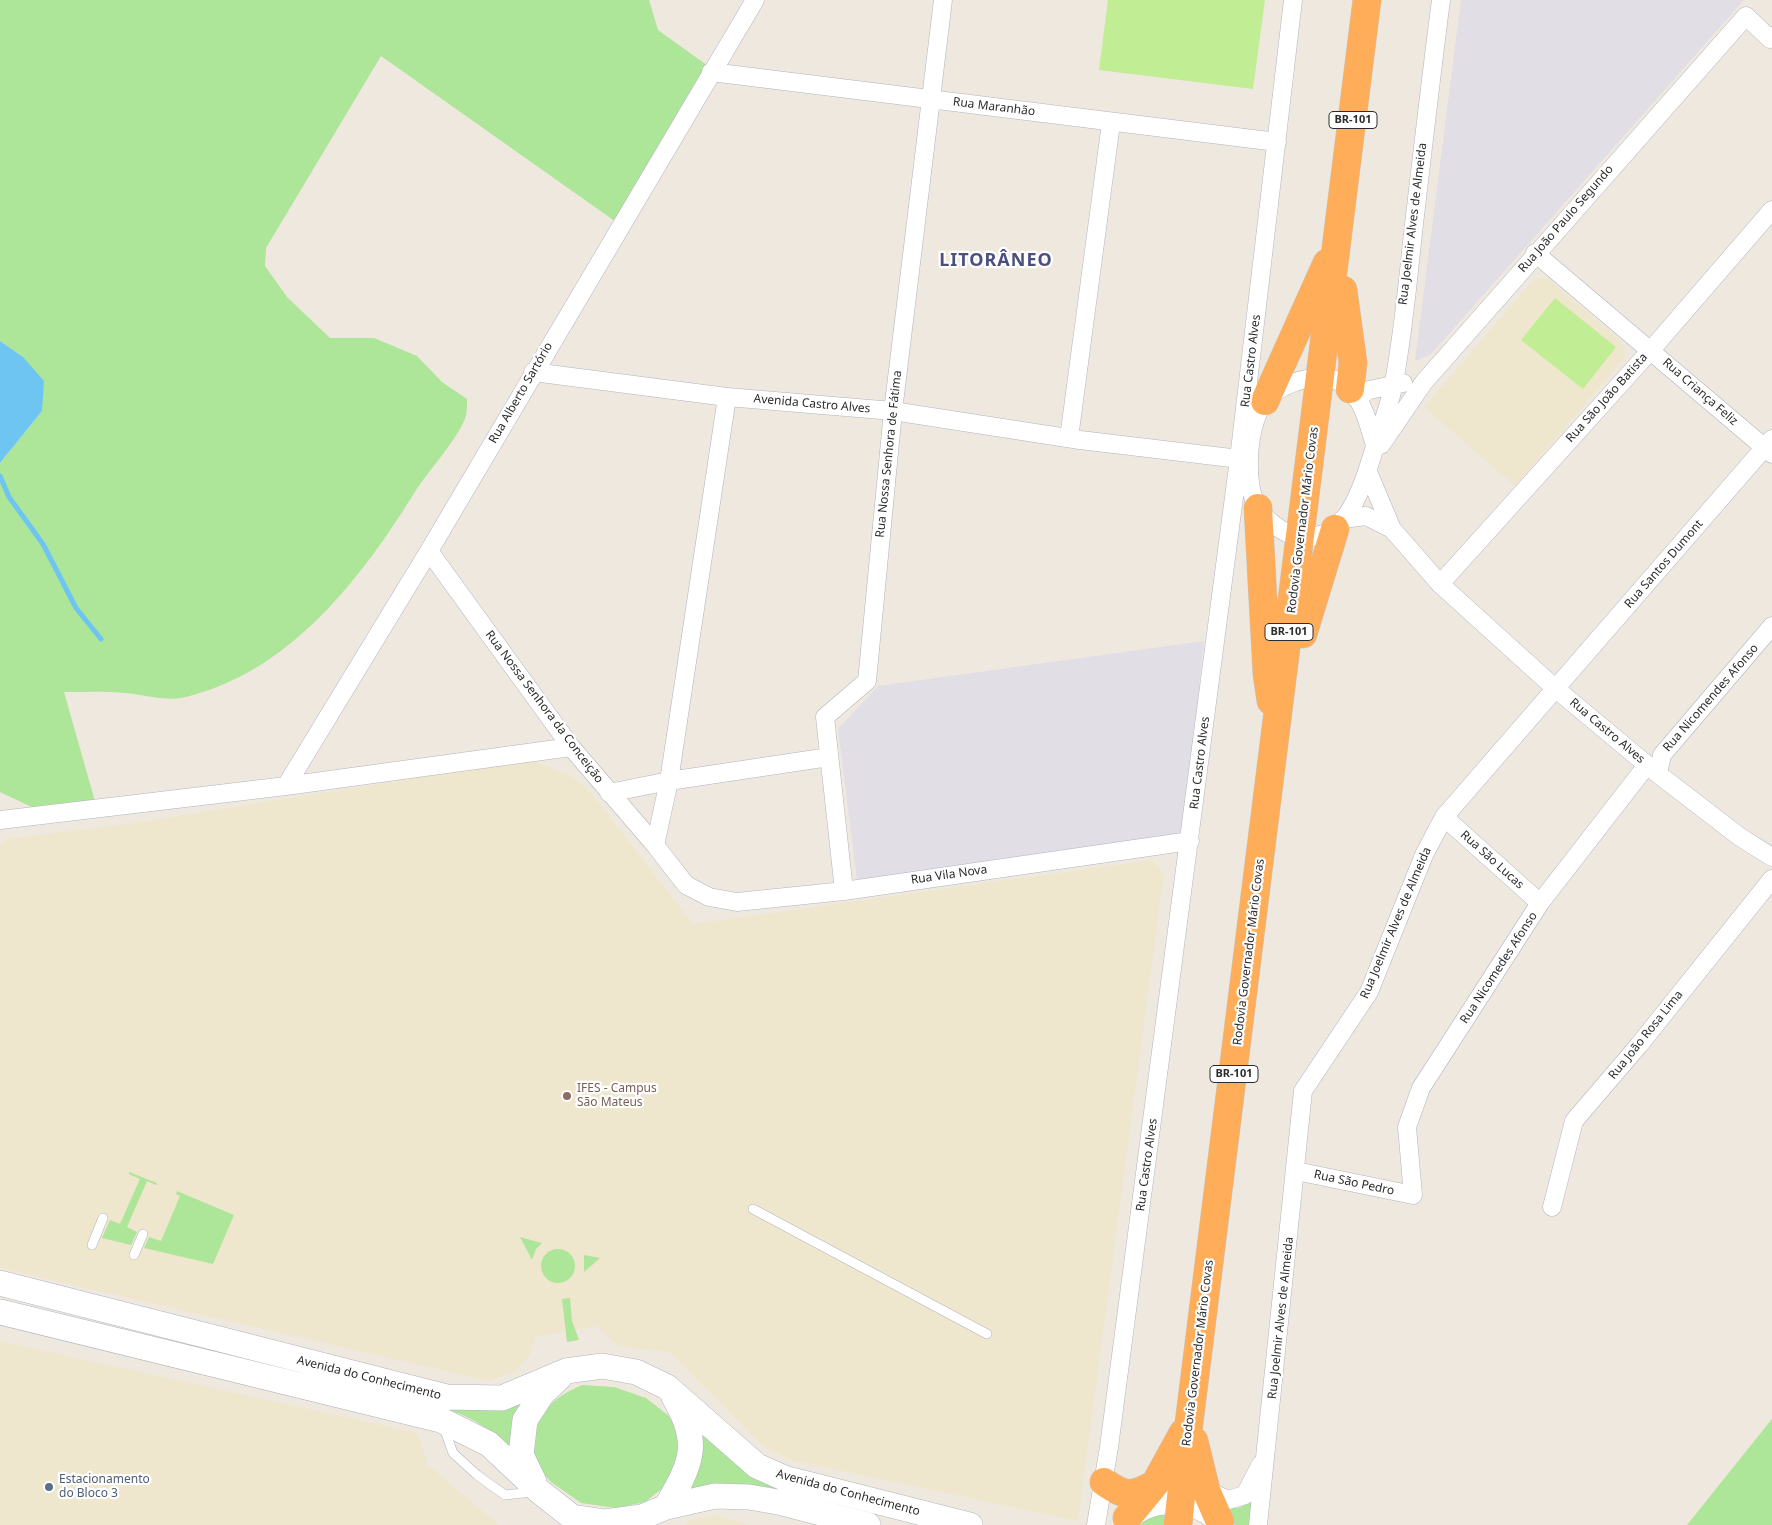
<!DOCTYPE html>
<meta charset="utf-8">
<style>
body{margin:0}
canvas{display:block;background:#eee8de}
</style>
<canvas width="1772" height="1525"></canvas>
<script>
const ctx = document.querySelector('canvas').getContext('2d');
ctx.lineJoin = 'round';
function paint(path, color) { ctx.fillStyle = color; ctx.fill(path, 'evenodd'); }
function stroke(path, color, width, dash) { ctx.strokeStyle = color; ctx.lineWidth = width; ctx.lineCap = dash ? 'butt' : 'round'; ctx.setLineDash(dash || []); ctx.stroke(path); }
function label(font, color, halo, rows, align = 'center') {
  ctx.font = font + ' "Noto Sans",sans-serif'; ctx.lineWidth = 4.5; ctx.setLineDash([]); ctx.textBaseline = 'middle'; ctx.strokeStyle = halo; ctx.fillStyle = color; for (const [text, x, y, turn = 0] of rows) {
    ctx.save(); ctx.translate(x, y); ctx.rotate((+turn || 0) * Math.PI / 180); ctx.textAlign = isNaN(turn) ? turn : align; if (halo) ctx.strokeText(text, 0, 0); ctx.fillText(text, 0, 0); ctx.restore();
  }
}
const industrial = new Path2D(`
 M1461,0H1744L1431,354L1415,361Z
 M1204,641L1183,833L857,880L838,729L878,686Z`);
const education = new Path2D(`
 M1535,278H1547L1623,343L1625,357L1515,486L1424,407Z
 M529,760L571,775L591,793L693,924L1152,860L1164,873L1078,1521L791,1460L764,1447L669,1352L618,1346L596,1326L536,1337L529,1356L514,1372L489,1381L0,1268V845L6,839L141,822Z
 M0,1341L417,1433L428,1465L499,1525H0Z
 M714,1515L750,1525H684L688,1521Z`);
const green = new Path2D(`
 M0,0H649L658,30L715,71L626,229L381,56L266,248L265,266L287,297L330,338H374L417,356L442,382L467,399C467,404 467,410 466,415C463,432 428,472 416,490C362,578 288,675 181,698C166,701 140,694 125,693C105,691 84,692 64,692L98,812L51,816L0,792V463L42,411L23,357L0,341Z
 M129,1172L157,1183L156,1185L147,1181L127,1227L137,1232L131,1245L102,1238L110,1220L120,1224L140,1179L129,1174Z
 M177,1191L234,1215L213,1264L144,1248L149,1237L161,1241L180,1196L176,1194Z
 M520,1237L542,1243L536,1249L532,1260Z
 M541 1266a17 17 0 1 1 34 0a17 17 0 1 1-34 0Z
 M584,1255L600,1258L584,1272Z
 M570,1298L572,1321L579,1340L567,1342L562,1299Z
 M582,1385L614,1387L646,1398L669,1416L681,1436L679,1462L663,1488L645,1502L616,1508L581,1503L551,1482L532,1461C534,1419 543,1402 582,1385Z
 M532,1394L514,1456C483,1418 463,1415 419,1399Z
 M1772,1419V1525H1687Z
 M693,1422L785,1490L745,1484L689,1491Z
 M1253,1501L1249,1525H1235L1222,1505L1238,1508Z
 M1167,1509L1166,1525H1136Z`);
const pitch = new Path2D(`
 M1108,0H1265L1253,89L1099,70Z
 M1555,298L1616,347L1583,389L1521,340Z`);
const water = new Path2D(`
 M0,341L23,357L44,381L42,411L0,463Z`);
const stream = new Path2D(`
 M0,476L9,497L43,544L76,608L101,639`);
const lane = new Path2D(`
 M753,1209L987,1334
 M92,1245L103,1218
 M134,1255L143,1234
 M444,1428L453,1453L477,1475L505,1495L533,1492`);
const street = new Path2D(`
 M711,72L1277,142
 M1535,253L1772,454
 M533,372L727,397L893,411L1080,440L1248,460
 M1356,398L1369,390L1403,383
 M1069,438L1111,123
 M1375,445C1369,427 1364,402 1349,388C1327,368 1285,380 1266,400C1247,420 1243,485 1258,508C1266,521 1291,540 1306,538C1316,536 1329,534 1336,528C1357,509 1368,469 1376,443C1382,423 1391,402 1394,382C1405,324 1409,265 1416,207C1424,138 1432,69 1441,0
 M1381,445L1424,382L1746,16L1770,39L1772,36
 M1368,472L1392,529L1440,584L1556,689L1658,774L1740,837L1772,857
 M1343,519L1366,516L1392,529
 M429,551L571,747L655,845L686,885L709,897L737,902L844,891L1190,841
 M1440,584L1651,350L1772,210
 M1658,774L1662,755L1772,626
 M286,786L429,551L755,0
 M609,793L669,781L829,757
 M1444,817L1540,903
 M0,820L286,786L571,747
 M655,845L669,781L727,397
 M844,891L825,717L867,681L893,411L943,0
 M1296,1171L1413,1195L1407,1127L1421,1088L1540,903L1647,765
 M1552,1207L1574,1121L1639,1045L1772,879
 M1206,1490L1228,1500L1245,1495L1261,1464
 M1096,1525L1109,1447L1239,459L1293,0
 M1258,1525L1303,1091L1369,992L1424,855L1444,817L1772,439`);
const secondary = new Path2D(`
 M0,1283L447,1397L502,1398L566,1371L602,1366L636,1372L667,1387L757,1466L784,1478L970,1525
 M0,1312L441,1420L489,1444L539,1491L572,1517L605,1522L642,1517L666,1507L715,1496L749,1497L778,1502L868,1525
 M534,1482L521,1455L525,1420L542,1394L559,1378
 M666,1507C691,1464 702,1444 674,1397
 M1128,1517C1133,1514 1139,1509 1145,1507C1169,1496 1207,1503 1222,1525`);
const highway = new Path2D(`
 M1343,290L1353,363L1350,389
 M1265,401L1327,263
 M1258,508L1267,674L1271,701
 M1303,634L1335,529
 M1194,1441L1206,1490L1220,1522
 M1104,1482C1126,1497 1131,1497 1155,1484
 M1127,1518L1155,1484L1183,1433
 M1178,1525L1189,1423L1367,0`);
const markers = [
 [567,1096,5,"#8d6e63"],
 [49,1487,5,"#5c6f8a"]
];
const shields = [
 [1353,120,48],
 [1289,632,48],
 [1234,1074,48]
];
const shieldNames = [
 ["BR-101",1353,120],
 ["BR-101",1289,632],
 ["BR-101",1234,1074]
];
const streetNames = [
 ["Rua Maranhão",994,107,7],
 ["Rua João Paulo Segundo",1566,219,-49],
 ["Rua Joelmir Alves de Almeida",1413,224,-83],
 ["Rua Castro Alves",1251,361,-83],
 ["Rua Criança Feliz",1700,392,41],
 ["Rua Alberto Sartório",521,393,-60],
 ["Rua São João Batista",1607,398,-48],
 ["Avenida Castro Alves",812,404,5],
 ["Rua Nossa Senhora de Fátima",889,454,-84],
 ["Rodovia Governador Mário Covas",1303,520,-83],
 ["Rua Santos Dumont",1664,564,-49],
 ["Rua Nicomendes Afonso",1711,698,-49],
 ["Rua Nossa Senhora da Conceição",544,707,53],
 ["Rua Castro Alves",1607,731,40],
 ["Rua Castro Alves",1200,763,-83],
 ["Rua São Lucas",1492,860,42],
 ["Rua Vila Nova",949,875,-8],
 ["Rua Joelmir Alves de Almeida",1396,923,-67],
 ["Rodovia Governador Mário Covas",1249,952,-83],
 ["Rua Nicomedes Afonso",1499,968,-57],
 ["Rua João Rosa Lima",1646,1035,-51],
 ["Rua Castro Alves",1147,1165,-82],
 ["Rua São Pedro",1354,1183,12],
 ["Rua Joelmir Alves de Almeida",1281,1318,-84],
 ["Rodovia Governador Mário Covas",1198,1353,-83],
 ["Avenida do Conhecimento",369,1378,14],
 ["Avenida do Conhecimento",848,1493,15]
];
const educationNames = [
 ["IFES - Campus",577,1089],
 ["São Mateus",577,1103]
];
const serviceNames = [
 ["Estacionamento",59,1480],
 ["do Bloco 3",59,1494]
];
const districtNames = [
 ["LITORÂNEO",996,261]
];
paint(industrial, '#e1dee6');
paint(education, '#efe7cd');
paint(green, '#ade599');
paint(pitch, '#c1ed95');
paint(water, '#6fc5f2');
stroke(stream, '#6fc5f2', 5);
stroke(lane, '#b2b3c0', 10);
stroke(street, '#b2b3c0', 19);
stroke(secondary, '#b2b3c0', 26);
stroke(highway, '#c8c8c8', 29);
stroke(lane, '#fff', 9);
stroke(street, '#fff', 18);
stroke(secondary, '#fff', 25);
stroke(highway, '#ffad58', 28);
for (const [x, y, r, color] of markers) { const dot = new Path2D(); dot.arc(x, y, r, 0, 2 * Math.PI); ctx.fillStyle = color; ctx.fill(dot); stroke(dot, '#fff', 2); }
for (const [x, y, w] of shields) { const box = new Path2D(); box.roundRect(x - w / 2, y - 8.5, w, 17, 4); ctx.fillStyle = '#fff'; ctx.fill(box); stroke(box, '#2c2c2c', 1); }
label('bold 11px', '#2c2c2c', null, shieldNames);
label('12px', '#2c2c2c', '#fff', streetNames);
label('12px', '#785e54', '#fff', educationNames, 'left');
label('12px', '#4e5e75', '#fff', serviceNames, 'left');
ctx.letterSpacing = '1px';
label('bold 18px', '#4b507e', '#fff', districtNames);
ctx.letterSpacing = '0px';
</script>
